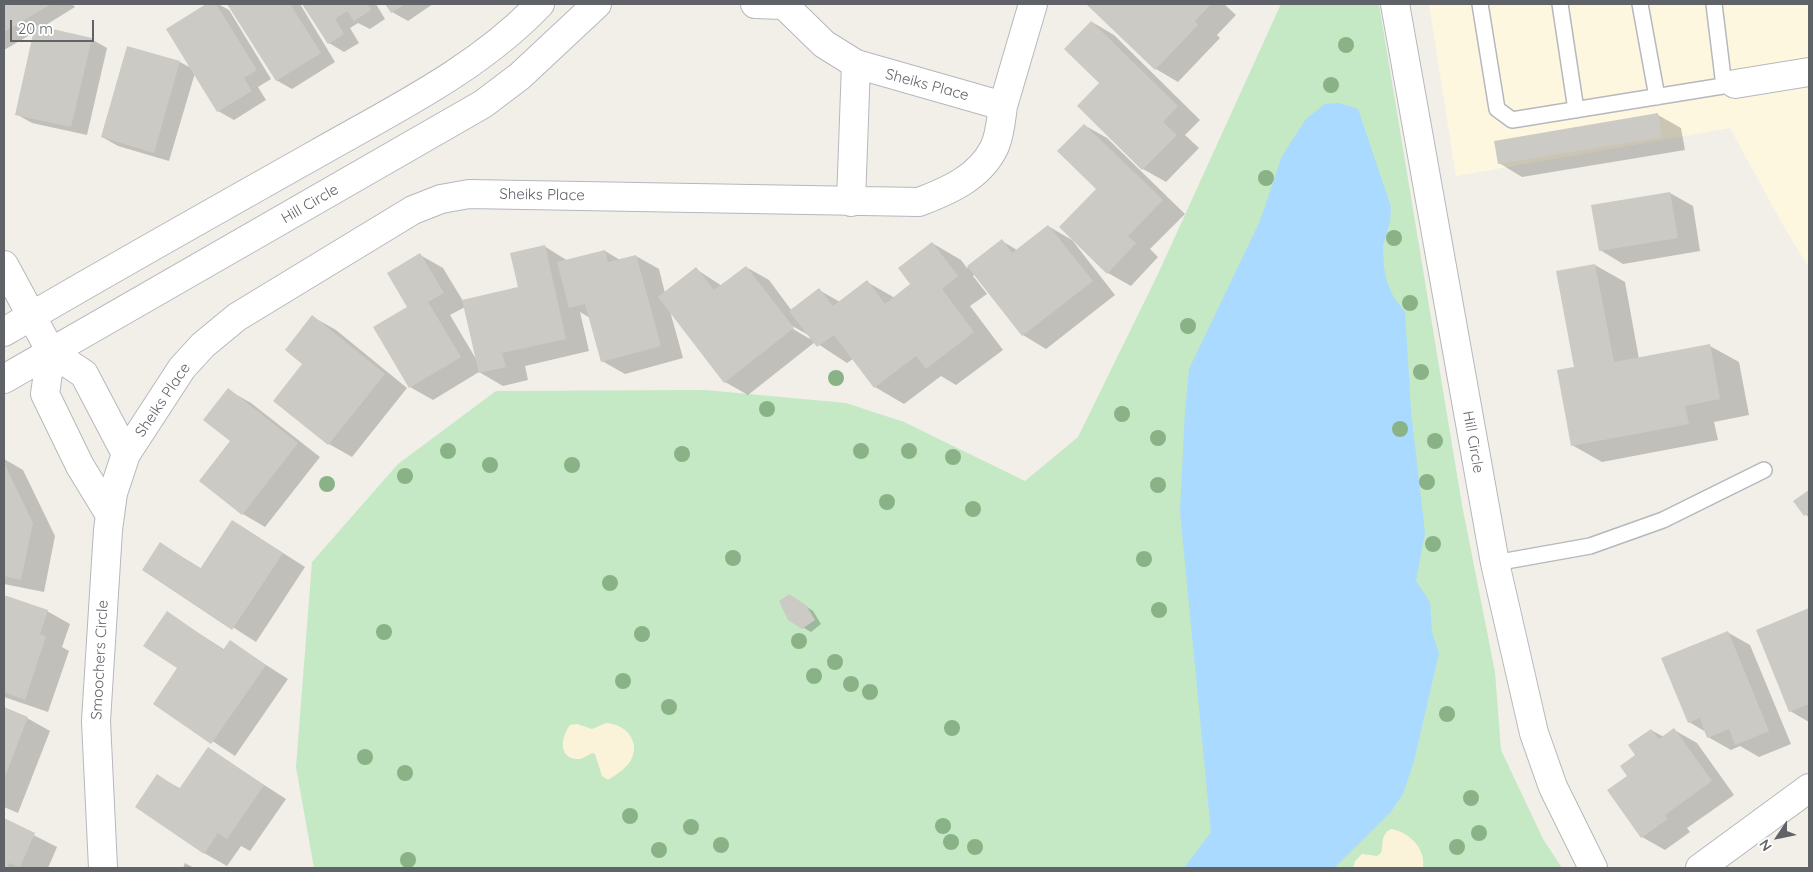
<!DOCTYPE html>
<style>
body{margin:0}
#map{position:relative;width:1813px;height:872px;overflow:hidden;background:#f1efe8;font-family:Quicksand,sans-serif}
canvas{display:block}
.frame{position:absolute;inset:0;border:5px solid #5f6368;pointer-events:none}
.north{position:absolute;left:1753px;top:812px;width:50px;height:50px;-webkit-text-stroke:4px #fff;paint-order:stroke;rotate:236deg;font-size:14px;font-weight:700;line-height:20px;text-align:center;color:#5f6368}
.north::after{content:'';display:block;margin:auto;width:18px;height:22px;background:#5f6368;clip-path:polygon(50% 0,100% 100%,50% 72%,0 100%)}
.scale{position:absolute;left:10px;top:20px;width:84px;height:22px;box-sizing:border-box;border:2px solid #5f6368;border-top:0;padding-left:6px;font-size:15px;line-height:18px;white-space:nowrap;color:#5f6368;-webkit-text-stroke:4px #fff;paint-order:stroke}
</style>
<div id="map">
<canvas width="1813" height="872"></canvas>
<div class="frame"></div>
<div class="north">N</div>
<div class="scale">20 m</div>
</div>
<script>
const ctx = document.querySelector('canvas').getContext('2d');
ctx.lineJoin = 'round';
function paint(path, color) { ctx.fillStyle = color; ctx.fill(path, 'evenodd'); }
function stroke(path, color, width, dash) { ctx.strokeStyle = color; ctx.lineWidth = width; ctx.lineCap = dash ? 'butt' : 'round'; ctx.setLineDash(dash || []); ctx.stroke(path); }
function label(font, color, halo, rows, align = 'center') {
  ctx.font = font + ' Quicksand,sans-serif'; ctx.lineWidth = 4.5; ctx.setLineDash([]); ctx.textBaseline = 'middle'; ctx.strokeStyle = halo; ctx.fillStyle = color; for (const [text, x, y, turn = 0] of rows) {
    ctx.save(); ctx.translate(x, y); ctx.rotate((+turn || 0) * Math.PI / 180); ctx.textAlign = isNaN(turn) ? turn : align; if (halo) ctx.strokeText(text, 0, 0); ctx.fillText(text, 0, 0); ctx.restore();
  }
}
const commercial = new Path2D(`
 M1429,4H1809V268L1783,225L1730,128L1456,176Z`);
const green = new Path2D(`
 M1281,4H1379L1462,505L1495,672L1501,750L1543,839L1562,868H314L296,767L312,562L398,464L496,391L705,390L846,403L904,422L1025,481L1078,437L1158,274Z`);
const sand = new Path2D(`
 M606,723C626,724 642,742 630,762C625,769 616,775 608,780L602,776L595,754L592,753L581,759C558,761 560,738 570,725L577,724L592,729Z
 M1391,829C1409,832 1426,848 1423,868H1353L1355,861L1362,854L1377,856L1381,853C1384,843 1380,835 1391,829Z`);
const water = new Path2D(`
 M1339,103L1358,109L1391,207L1390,222L1383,246L1384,267L1387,282L1394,298L1405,312L1411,411L1425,533L1416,581L1430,602L1432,632L1439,653L1414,761L1403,794L1390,813L1334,868H1184L1211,832L1180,512L1185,411L1189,369L1260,221L1282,156L1306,119L1325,104Z`);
const shadow = new Path2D(`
 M4,4H72L75,7L41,28L91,39L107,48L87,135L32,123L16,114L35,32L4,50Z
 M208,4H218L229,10L271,79L258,87L266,100L234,120L218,111L195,73L169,161L118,146L102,137L180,62L193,69L168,29Z
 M229,4H300L335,62L292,89L276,80Z
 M304,4H376L385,19L370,29L358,23L350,28L359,43L344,52L329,43Z
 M386,4H433L408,21L392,12Z
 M1088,4H1224L1236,15L1217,35L1220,38L1178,82L1156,69Z
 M1092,22L1114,35L1200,120L1185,135L1199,148L1166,182L1143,169L1101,83Z
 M1658,115L1681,128L1685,150L1522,177L1499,163Z
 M1084,125L1107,138L1185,214L1150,249L1158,257L1131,286L1108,273L1097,189Z
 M1670,193L1693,206L1700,251L1623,264L1600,250Z
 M1048,226L1072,240L1115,295L1046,349L1023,335L975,274L973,276L987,294L970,306L1003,350L956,385L941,376L904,404L875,387L853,359L847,363L815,342L748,395L725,382L670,311L683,358L625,374L602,361L590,318L580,312L589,351L525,366L528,380L503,386L479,372L433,400L410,387L409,307L420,255L443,268L463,301L519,288L544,246L568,261L605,251L620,260L636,256L659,269L665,293L696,269L722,286L746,267L769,280L792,311L819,290L840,302L867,282L895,298L912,284L932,243L961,260L967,268L1002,241L1017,250ZM465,307L476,359L450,315ZM789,324L810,336V339L788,326Z
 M1595,265L1625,282L1639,359L1710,346L1739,362L1749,415L1714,422L1718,440L1602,462L1572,445L1576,368L1557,272Z
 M313,317L336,330L407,388L352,457L329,444L274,401L304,364Z
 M228,390L251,403L320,457L265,527L243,514L231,441Z
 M4,459L23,470L55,536L44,592L4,584Z
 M1809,491V518L1795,501Z
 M233,521L305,567L256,642L144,570L161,544L202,569Z
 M4,597L47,611L70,624L62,647L69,651L48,712L4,697Z
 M797,600L813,611L821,624L811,632L789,619Z
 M1809,609V722L1790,711L1757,631Z
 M167,613L225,650L230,642L288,679L235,756L155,703L179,668Z
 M1727,632L1750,645L1791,744L1759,757L1740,746L1731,750L1708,737L1706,732L1689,722Z
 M4,708L27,718L50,731L18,813L4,807Z
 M1651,730L1664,737L1674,730L1697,743L1734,795L1687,828L1690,832L1665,850L1642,837L1629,776Z
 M208,749L286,799L250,851L241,846L227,866L204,853L158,776L181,789Z
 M4,820L57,847L48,868H4Z
 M185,863L194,868H183Z`);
const building = new Path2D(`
 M4,4H51L4,32Z
 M206,4H216L257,70L244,78L252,91L217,112L166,29Z
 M227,4H290L321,53L276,81Z
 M302,4H367L371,10L354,21L347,11L335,19L344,34L328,44Z
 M385,4H405L391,13Z
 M1086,4H1211L1195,21L1198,25L1155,70Z
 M1091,21L1178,106L1163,122L1177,135L1142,170L1077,106L1099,83L1064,49Z
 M35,25L92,38L71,127L15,115Z
 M127,46L180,61L154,153L101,137Z
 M1658,113L1662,137L1498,164L1494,141Z
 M1084,124L1163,200L1128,236L1136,243L1107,274L1059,227L1096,189L1057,151Z
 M1670,192L1678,238L1599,251L1591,205Z
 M1048,225L1093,281L1022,336L967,266L1002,239L1012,253Z
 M932,242L958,276L942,289L974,332L926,369L916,356L874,388L834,335L817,347L789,311L819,288L833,306L867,280L885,304L910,284L898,268Z
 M545,245L566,339L502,353L506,367L479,373L462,300L518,287L510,253Z
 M605,250L608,262L636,255L661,346L601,362L585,304L569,308L557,262Z
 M420,253L444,293L428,302L461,357L409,388L373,327L407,307L387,273Z
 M1595,264L1614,362L1710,344L1720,399L1685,406L1689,424L1571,446L1557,370L1574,367L1556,271Z
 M746,266L794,328L724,383L658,297L696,267L714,290Z
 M312,315L385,374L328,445L273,401L302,364L285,350Z
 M228,388L298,443L242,515L199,481L230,441L203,420Z
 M4,463L33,523L21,580L4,576Z
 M1809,490V513L1804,516L1793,501Z
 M232,520L283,553L232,630L142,570L160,542L200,569Z
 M789,594L806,605L815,620L802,629L788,620L779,601Z
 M4,595L48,610L40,634L46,636L25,700L4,692Z
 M1809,608V704L1789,712L1756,630Z
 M167,611L223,650L230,640L266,665L211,744L153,704L177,668L143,646Z
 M1728,631L1769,731L1735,745L1729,729L1707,738L1700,718L1688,723L1661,658Z
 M4,707L28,717L4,779Z
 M1674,728L1712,781L1665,815L1668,819L1641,838L1607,790L1627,776L1620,766L1635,755L1628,745L1651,729L1659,739Z
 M208,747L264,785L227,839L218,833L204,854L135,807L157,774L179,789Z
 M4,818L35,833L20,867L9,863L7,868H4Z`);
const lane = new Path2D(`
 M1480,4L1497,109L1512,120L1735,84
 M1560,4L1576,110
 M1640,4L1657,97
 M1714,4L1724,86
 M1495,563L1590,546L1663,520L1764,470`);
const street = new Path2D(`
 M755,4L783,5
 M1395,4L1495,563L1534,733L1553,787L1593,868
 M1735,84L1809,72
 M1003,106L1033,4
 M851,202L856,64
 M4,265L51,352L84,374L126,454
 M4,332C108,271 213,212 318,153C395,109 478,69 540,4
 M51,352L45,394L80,466L110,515
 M4,379L483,104L520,76L597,4
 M103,868L96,721L108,530L113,493L126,454L182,368L203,345L237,317L413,210L441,199L469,194L919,202C948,191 979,178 994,148C1000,136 1001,119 1003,106L856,64L824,44L783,4
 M1700,868L1809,788`);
const trees = [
 [1346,45],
 [1331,85],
 [1266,178],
 [1394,238],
 [1410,303],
 [1188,326],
 [1421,372],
 [836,378],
 [767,409],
 [1122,414],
 [1400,429],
 [1158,438],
 [1435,441],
 [448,451],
 [861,451],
 [909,451],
 [682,454],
 [953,457],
 [490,465],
 [572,465],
 [405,476],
 [1427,482],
 [327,484],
 [1158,485],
 [887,502],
 [973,509],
 [1433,544],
 [733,558],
 [1144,559],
 [610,583],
 [1159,610],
 [384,632],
 [642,634],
 [799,641],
 [835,662],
 [814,676],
 [623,681],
 [851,684],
 [870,692],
 [669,707],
 [1447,714],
 [952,728],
 [365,757],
 [405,773],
 [1471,798],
 [630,816],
 [943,826],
 [691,827],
 [1479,833],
 [951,842],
 [721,845],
 [975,847],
 [1457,847],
 [659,850],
 [408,860]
];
const streetNames = [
 ["Sheiks Place",927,85,15],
 ["Sheiks Place",542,195,1],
 ["Hill Circle",310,204,-30],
 ["Sheiks Place",163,400,-56],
 ["Hill Circle",1473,442,80],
 ["Smoochers Circle",100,660,-87]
];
paint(commercial, '#fef7e0');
paint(green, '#c5e8c5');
paint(sand, '#fbf3d9');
paint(water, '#aadaff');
paint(shadow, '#0003');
paint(building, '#cccac5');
stroke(lane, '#b5b8bc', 18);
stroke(street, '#b5b8bc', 30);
stroke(lane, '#fff', 15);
stroke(street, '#fff', 28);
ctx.fillStyle = '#89b387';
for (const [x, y] of trees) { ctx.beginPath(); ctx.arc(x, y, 8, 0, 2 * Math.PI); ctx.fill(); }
label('15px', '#5f6368', '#fff', streetNames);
</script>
